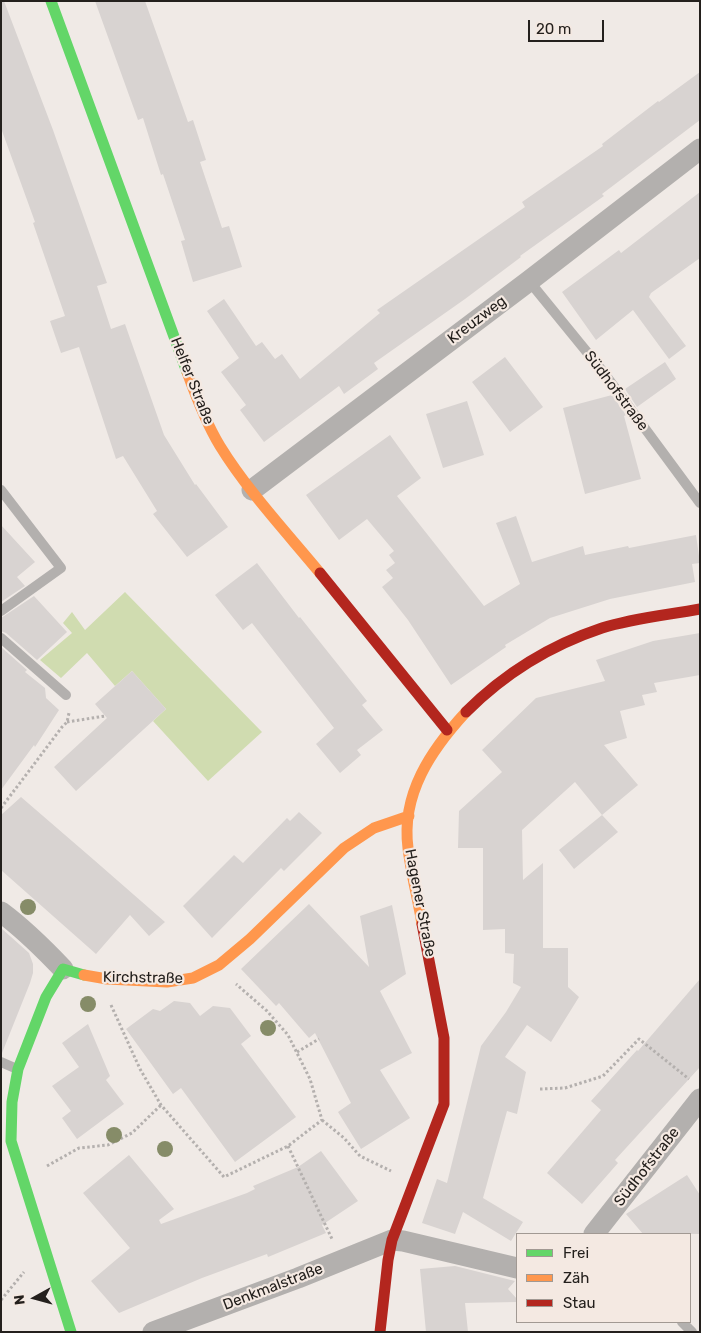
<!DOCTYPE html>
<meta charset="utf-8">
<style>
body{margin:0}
#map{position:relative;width:701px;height:1333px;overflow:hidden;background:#f0eae6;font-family:Rubik,sans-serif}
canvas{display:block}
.frame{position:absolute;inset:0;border:2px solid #24201d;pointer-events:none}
.legend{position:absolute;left:516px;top:1233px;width:175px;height:90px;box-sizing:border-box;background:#f4e9e2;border:1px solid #a19993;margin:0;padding:6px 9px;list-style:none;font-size:15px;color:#24201d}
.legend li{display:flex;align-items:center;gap:10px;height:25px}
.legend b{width:25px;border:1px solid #a19993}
.north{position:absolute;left:10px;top:1273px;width:50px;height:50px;-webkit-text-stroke:4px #f4e9e2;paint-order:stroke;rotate:263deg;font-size:14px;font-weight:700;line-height:20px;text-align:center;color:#24201d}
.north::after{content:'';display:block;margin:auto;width:18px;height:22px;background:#24201d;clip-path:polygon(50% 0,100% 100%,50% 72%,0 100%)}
.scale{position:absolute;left:528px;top:20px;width:76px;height:22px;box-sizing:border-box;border:2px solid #24201d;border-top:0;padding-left:6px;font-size:15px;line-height:18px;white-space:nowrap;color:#24201d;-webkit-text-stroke:4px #f4e9e2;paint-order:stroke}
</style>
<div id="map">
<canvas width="701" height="1333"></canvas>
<div class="frame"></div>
<ul class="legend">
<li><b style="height:6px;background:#63d668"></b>Frei</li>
<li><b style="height:6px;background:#ff974d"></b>Zäh</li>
<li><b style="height:6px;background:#b3261e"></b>Stau</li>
</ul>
<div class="north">N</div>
<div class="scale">20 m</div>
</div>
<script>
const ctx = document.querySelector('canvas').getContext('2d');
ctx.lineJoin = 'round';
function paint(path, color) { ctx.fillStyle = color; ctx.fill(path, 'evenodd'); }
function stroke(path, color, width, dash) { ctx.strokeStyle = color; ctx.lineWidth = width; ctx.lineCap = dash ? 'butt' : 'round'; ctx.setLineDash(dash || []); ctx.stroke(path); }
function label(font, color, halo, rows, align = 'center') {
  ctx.font = font + ' Rubik,sans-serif'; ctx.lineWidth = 4.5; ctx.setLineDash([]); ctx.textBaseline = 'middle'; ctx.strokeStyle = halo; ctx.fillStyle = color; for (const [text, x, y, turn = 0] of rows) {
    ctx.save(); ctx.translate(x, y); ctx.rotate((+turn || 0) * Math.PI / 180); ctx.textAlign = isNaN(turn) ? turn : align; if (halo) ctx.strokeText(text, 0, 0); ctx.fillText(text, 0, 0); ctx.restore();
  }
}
const green = new Path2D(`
 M125,592L262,732L208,781L153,721L166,709L132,671L115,686L87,653L61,678L40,660L72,633L63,623L72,612L85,630Z`);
const building = new Path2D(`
 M1,1H4L53,130L107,283L97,286L111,329L125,324L164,435L195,485L196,484L228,527L187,557L153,514L157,511L123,456L116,459L79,347L61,353L50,321L65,316L33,223L35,222L1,128Z
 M95,1H145L188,122L193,120L206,160L200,162L222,228L229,226L242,267L193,282L181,241L185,240L163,174L161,175L143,118L138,120Z
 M700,72V120L602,194L604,196L520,256L521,257L465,299L374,363L378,369L344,394L339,386L264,442L240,410L246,405L221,372L239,358L207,311L224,299L256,346L262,342L275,359L282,354L300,379L380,313L377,310L525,207L522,202L603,146L602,144L658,101L659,102Z
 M700,192V258L651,293L649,297L686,346L669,359L633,310L596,340L562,292L619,250L621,253Z
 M505,357L543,407L510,432L472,382Z
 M665,362L676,379L637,407L625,389Z
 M612,395L626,415L624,416L641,479L585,494L563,408Z
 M467,401L484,455L443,468L426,414Z
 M390,435L421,478L397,496L484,606L520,584L496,523L516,516L532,562L583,546L585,555L628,546L629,548L696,535L700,563L692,564L695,582L610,599L550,618L505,645L506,647L451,685L408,620L382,587L393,578L386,570L395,563L389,555L394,551L367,519L339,540L306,495Z
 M1,525L35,562L17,577L25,586L1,602Z
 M257,563L299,618L300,617L367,701L362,705L383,730L357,750L361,755L340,773L316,744L334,728L252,623L243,630L215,595Z
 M34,596L67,632L37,660L6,633L1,631V618Z
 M700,633V675L654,683L657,692L642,695L645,705L620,711L627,738L604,745L638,785L602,815L575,782L522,830L523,880L543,863V948H568V987L579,997L551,1042L527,1025L505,1057L526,1072L517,1114L507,1111L483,1198L523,1222L511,1241L463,1212L455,1234L422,1223L437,1179L447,1183L481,1046L506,1012L521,987L513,983L514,954L505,953V929L483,930V848H458L459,811L502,772L482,750L536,698L605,681L596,660L653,641Z
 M1,647L27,670L25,672L45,688L46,698L59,710L35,747L34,745L1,790Z
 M132,671L166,709L76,791L54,767L107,718L95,704Z
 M21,797L94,860L165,922L149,936L130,915L96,954L1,870V815Z
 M299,812L322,833L284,871L281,868L212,938L183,906L234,855L243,863L287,818L290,821Z
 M602,815L618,832L574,869L559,850Z
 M309,904L369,967L360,916L392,905L406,974L380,991L412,1053L380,1070L410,1118L361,1149L338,1112L351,1103L315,1033L309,1038L279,1003L276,1006L241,969Z
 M1,928L29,953L33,964V973L30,983L2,1053Z
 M700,979V1067L615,1160L618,1163L582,1204L547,1173L601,1110L591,1101L637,1050L638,1051Z
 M174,1001L190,1003L200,1016L213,1006L230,1008L251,1036L241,1044L296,1117L235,1162L181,1088L173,1094L126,1029L153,1009L160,1011Z
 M88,1024L110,1076L106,1080L124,1104L77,1139L62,1118L71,1111L52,1086L79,1067L62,1043Z
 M321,1151L358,1201L322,1225L326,1233L268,1257L267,1254L202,1278L119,1313L91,1281L130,1248L83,1193L129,1155L174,1209L159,1220L161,1224L247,1193L255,1189L253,1186L298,1167Z
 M687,1175L700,1195V1234H643L626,1214Z
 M455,1266L515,1281L508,1289L517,1299V1302L465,1303L468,1332H426L420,1269Z`);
const path = new Path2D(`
 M67,722L105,716
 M1,808L62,727L67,722L69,713
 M111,1005L140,1069L161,1105L224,1177L288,1146L322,1120L310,1079L288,1035L267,1011L236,984
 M297,1052L319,1039
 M540,1089L565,1088L603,1076L639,1039L689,1079
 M322,1120L344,1138L360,1156L391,1171
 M288,1146L332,1239
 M47,1166L79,1148L108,1145L132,1133L161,1105
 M1,1300L24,1272`);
const lane = new Path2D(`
 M529,281L604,373L700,503
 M1,490L61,568L1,611
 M1,638L66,695
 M1,1062L17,1069
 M682,1322L692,1332`);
const street = new Path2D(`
 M252,490L529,281L700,149
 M1,912C24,929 44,949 63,969
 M594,1234L700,1099
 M153,1332L298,1278L392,1240L403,1241L517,1268`);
const fast = new Path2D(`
 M51,1L187,372
 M71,1332L11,1141L12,1102L18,1069L46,997L63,969L84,975`);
const slow = new Path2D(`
 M187,372C196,397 206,423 220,446C247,490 287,533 320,573
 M422,924C418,899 411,874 408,848C401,794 431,750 466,712
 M84,975L107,979L167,982L193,978L219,965L250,939L344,848L374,828L409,816`);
const jam = new Path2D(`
 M320,573L447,730
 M466,712C504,674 551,645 602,628C634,618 668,615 700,609
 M380,1332L388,1260L392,1240L444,1104V1038L422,924`);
const trees = [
 [28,907],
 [88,1004],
 [268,1028],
 [114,1135],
 [165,1149]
];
const streetNames = [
 ["Kreuzweg",477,320,-37],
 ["Helfer Straße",192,381,68],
 ["Südhofstraße",616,391,53],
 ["Hagener Straße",420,903,79],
 ["Kirchstraße",143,978,1],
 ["Südhofstraße",647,1167,-52],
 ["Denkmalstraße",273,1287,-21]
];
paint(green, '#d0dcb0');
paint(building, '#d8d3d1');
stroke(path, '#b4b0ae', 3, [2.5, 2.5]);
stroke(lane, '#b3b0ae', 10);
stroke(street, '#b3b0ae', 21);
stroke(fast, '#63d668', 11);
stroke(slow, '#ff974d', 11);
stroke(jam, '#b3261e', 11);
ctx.fillStyle = '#868c68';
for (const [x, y] of trees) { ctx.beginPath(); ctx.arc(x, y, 8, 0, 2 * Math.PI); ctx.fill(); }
label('15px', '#24201d', '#f4e9e2', streetNames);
</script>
